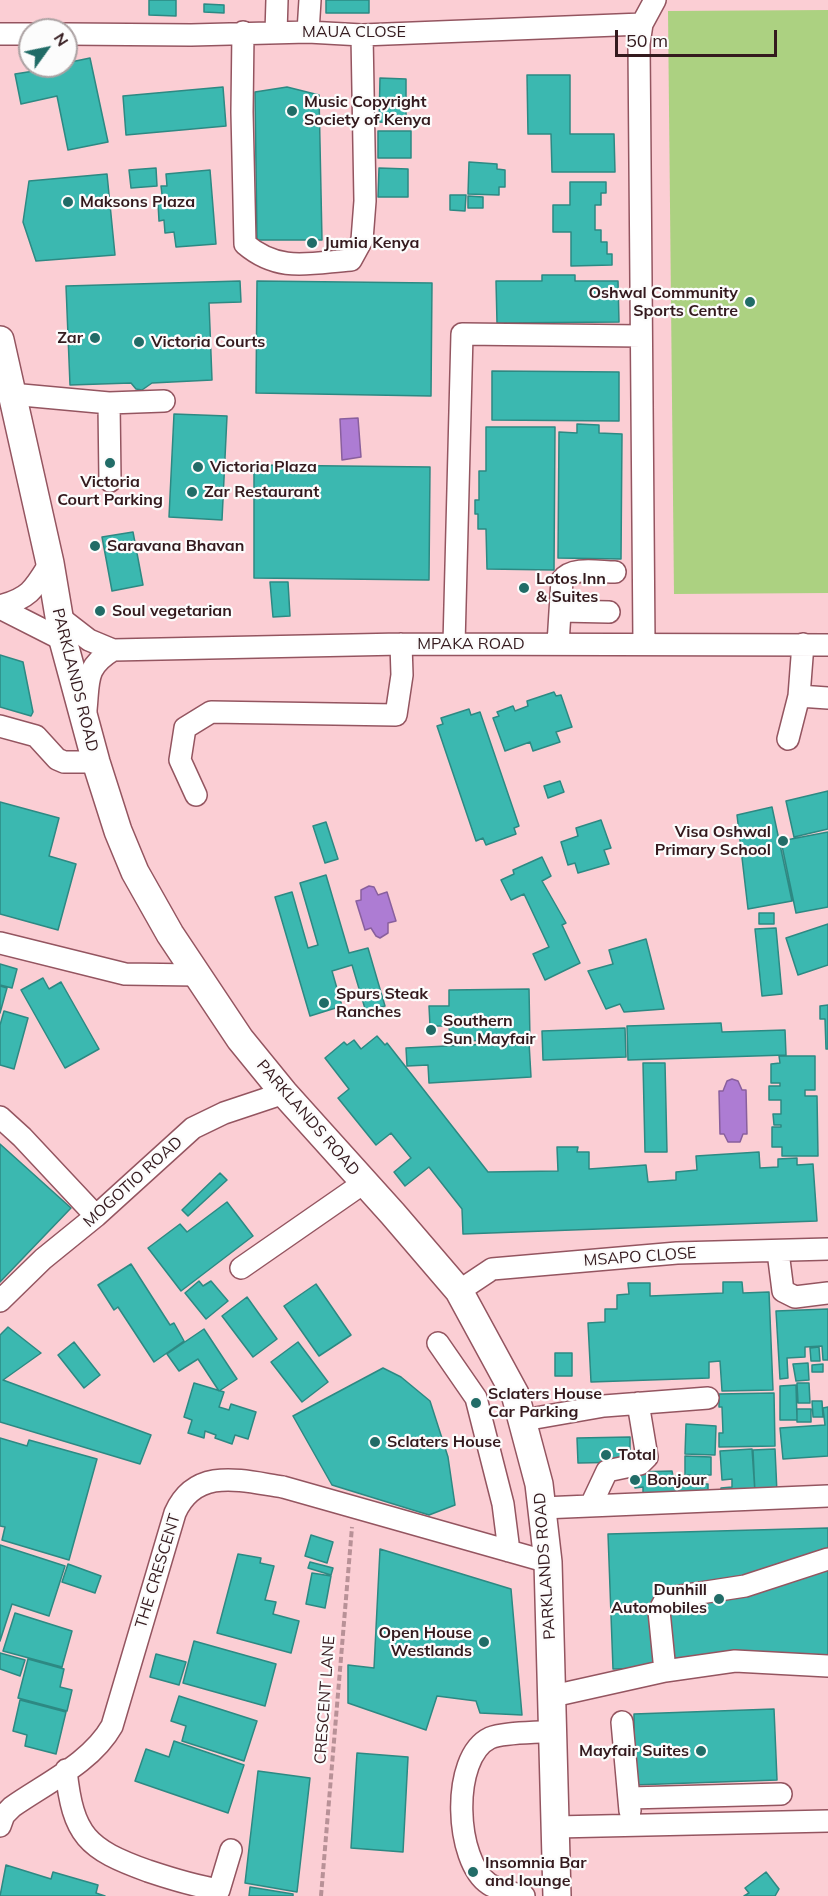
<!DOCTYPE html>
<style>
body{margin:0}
#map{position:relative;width:828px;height:1896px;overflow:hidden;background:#fbced4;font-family:Mulish,sans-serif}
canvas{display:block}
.north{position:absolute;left:18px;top:18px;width:60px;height:60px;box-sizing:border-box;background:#fcfcfc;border:2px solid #aca2a3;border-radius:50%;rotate:57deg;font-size:16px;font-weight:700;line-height:24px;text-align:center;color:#341a1e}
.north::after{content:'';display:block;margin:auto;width:21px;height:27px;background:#216c67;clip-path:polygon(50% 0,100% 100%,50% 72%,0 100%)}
.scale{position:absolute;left:615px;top:30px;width:162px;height:27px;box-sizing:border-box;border:3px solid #341a1e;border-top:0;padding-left:8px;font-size:18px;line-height:21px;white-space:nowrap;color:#341a1e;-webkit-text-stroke:4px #fcfcfc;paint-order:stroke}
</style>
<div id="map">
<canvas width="828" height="1896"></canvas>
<div class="north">N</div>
<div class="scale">50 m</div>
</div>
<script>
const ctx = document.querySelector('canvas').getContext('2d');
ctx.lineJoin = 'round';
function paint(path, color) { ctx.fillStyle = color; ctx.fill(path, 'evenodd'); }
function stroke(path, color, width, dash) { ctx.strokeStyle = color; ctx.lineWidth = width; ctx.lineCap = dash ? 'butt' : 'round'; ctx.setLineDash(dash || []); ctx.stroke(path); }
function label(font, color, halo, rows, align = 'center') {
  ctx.font = font + ' Mulish,sans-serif'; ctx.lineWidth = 4.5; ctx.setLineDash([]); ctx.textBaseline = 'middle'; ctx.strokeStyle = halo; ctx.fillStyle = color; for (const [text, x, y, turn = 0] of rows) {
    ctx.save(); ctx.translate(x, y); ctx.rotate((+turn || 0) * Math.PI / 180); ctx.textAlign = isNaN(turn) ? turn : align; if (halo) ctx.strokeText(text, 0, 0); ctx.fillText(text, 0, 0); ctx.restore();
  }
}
const green = new Path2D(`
 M828,10V593L674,594L668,11Z`);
const water = new Path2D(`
 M358,418L361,457L342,460L340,419Z
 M369,886L374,887L378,895L387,892L396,921L388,923V933L380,938L376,936L371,928L365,930L356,901L361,900V890Z
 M732,1079L738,1081L742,1090H746L747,1134H743L740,1142H728L724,1134H720L719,1091H723L727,1081Z`);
const building = new Path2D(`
 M149,0H176V16L149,15Z
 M326,0H369V13H326Z
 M204,4L224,5V13L204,12Z
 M90,58L108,142L68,150L57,96L21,104L15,74L66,66V63Z
 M527,75H570V134H614L615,172H552L551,134H528Z
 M380,78L406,79V123L379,122Z
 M223,87L226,126L126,135L123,96Z
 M287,87L319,95L322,240H257L255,92Z
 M378,131H411V158H378Z
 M469,162L497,164V169L505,170V187H499V195L468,194Z
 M156,168L157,186L131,188L129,170Z
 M379,168L408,169V197H378Z
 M210,170L216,244L176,247L174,232L165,233L164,220L159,221L158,203H163L161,186H167L166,174Z
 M107,174L115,255L36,261L23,222L29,181Z
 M570,182H606V193H601V205H595V230H601V242H607V254H612V265L571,266V232H553V205H570Z
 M450,195H466L465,211L450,210Z
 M468,196L483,197V208H468Z
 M542,275H575V281H618L619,322L497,323L496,281H542Z
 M240,281L241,302L209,303L212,380L152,383L142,390L136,389L131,383L70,385L66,286Z
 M257,281L432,283L431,396L256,393Z
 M492,371L619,372V421L492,420Z
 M174,414L227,416L222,520L169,517Z
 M577,424L599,425V433L622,434L621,559L558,558L559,432L577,433Z
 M486,427H555L554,570L487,569L486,529H478V514H475V500H479V471H486Z
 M254,465L430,467L429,580L254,578Z
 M133,532L143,585L112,591L102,537Z
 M270,582H288L290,616L273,617Z
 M0,655L23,662L33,712L31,716L0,707Z
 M554,692L556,696L561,695L572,727L556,732L560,742L533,751L530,742L505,751L493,718L499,716L497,712L513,706L515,711L528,706L527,701Z
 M469,709L471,715L480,712L519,826L514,828L516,834L486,845L483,838L476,841L437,726L443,724L441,718Z
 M560,781L564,792L548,798L544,786Z
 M828,791V829L794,837L786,801Z
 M0,802L59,818L49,856L76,864L58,930L0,914Z
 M772,807L792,901L748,909L737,815Z
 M601,820L611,848L604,850L609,864L578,873L575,863L568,865L561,842L578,836L576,828Z
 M326,822L338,859L325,863L313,826Z
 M828,832V907L796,913L781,841Z
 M542,857L551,876L542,881L566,923L562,925L580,963L545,980L533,954L549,947L524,894L511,900L501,880L514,874L513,870Z
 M326,875L349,953L368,948L385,1006L366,1012L352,965L332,971L342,1006L310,1016L275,897L292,892L308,948L318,945L300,883Z
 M759,913H774V924H759Z
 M828,924V965L798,975L786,938Z
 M776,928L782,994L762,996L755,929Z
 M646,939L664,1009L624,1012L620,1004L606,1009L588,971L613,964L609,950Z
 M0,964L17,969L12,988L0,985Z
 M43,978L49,989L61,982L99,1049L65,1068L21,990Z
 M0,986L7,988L0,1013Z
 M529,989L530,1040L450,1041L449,1026H430L429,1006H449V990Z
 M828,1005V1049H826L825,1019H820V1006Z
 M4,1011L28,1018L14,1069L0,1065V1025Z
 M721,1023L722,1032L785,1030L786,1055L628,1060L627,1026Z
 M625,1028L626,1057L543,1060L542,1031Z
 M377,1036L385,1045L387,1043L488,1172L558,1171L557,1147H578L577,1152H589V1169L646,1165L648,1182L676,1180V1172L697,1170L696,1156L759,1152L760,1168L778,1167V1159L797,1158V1165L813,1164L817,1221L463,1234L462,1209L429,1167L405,1186L394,1172L411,1158L391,1133L376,1145L338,1098L349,1089L325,1058L344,1042L347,1045L354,1040L361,1049Z
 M529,1042L531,1077L429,1083L428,1065L407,1066L406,1048Z
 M779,1056H815V1090H805V1096H817L818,1156H782V1147H772V1127H781V1125H774L773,1114H781V1100H769V1086H780V1083H771V1064L780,1063Z
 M643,1063H665L667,1152H645Z
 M0,1144L71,1208L0,1282Z
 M220,1173L227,1180L188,1216L182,1210Z
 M227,1202L253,1236L181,1291L148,1248L180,1224L187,1232Z
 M131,1264L170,1325L174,1323L184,1341L154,1362L118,1307L114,1310L98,1285Z
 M199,1281L203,1286L211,1281L228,1301L206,1319L185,1293Z
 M723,1282H742L743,1293L769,1292L773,1390L722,1391L720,1361L709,1362V1378L591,1382L588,1323L605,1322V1309H617V1295L629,1294L628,1283H650V1296L723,1293Z
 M316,1284L351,1335L319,1356L284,1306Z
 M247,1297L277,1339L253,1357L222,1316Z
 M828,1309V1360H823L822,1346L805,1347V1357L787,1358L788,1378L780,1379L776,1311Z
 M8,1327L41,1353L3,1380L151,1435L140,1464L0,1422V1335Z
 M204,1329L237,1379L219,1391L198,1359L179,1371L167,1354Z
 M74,1342L100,1375L84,1388L58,1355Z
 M298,1342L328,1382L302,1402L271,1362Z
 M819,1347L820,1361H811L810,1348Z
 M555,1353H572V1376H555Z
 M808,1363L809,1380L796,1381L793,1364Z
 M823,1364V1372H812V1365Z
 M383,1368L401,1377L430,1401L448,1457L455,1505L429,1515L332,1485L293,1416Z
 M194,1383L224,1392L219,1407L229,1410L231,1404L256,1412L248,1439L235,1435L232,1444L215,1438L216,1435L205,1431L204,1438L188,1433L192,1420L184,1417Z
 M797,1383H809L810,1403H798Z
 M796,1385L797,1420H780V1386Z
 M774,1393L775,1446L719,1447V1433H723L722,1407H719V1394Z
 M812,1401H822L823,1417H813Z
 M828,1407V1456L783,1459L780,1428L825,1425L823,1408Z
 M797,1409H811V1422H797Z
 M686,1424L716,1426L715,1455L685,1454Z
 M630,1437V1462L578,1463L577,1438Z
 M0,1438L27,1446L29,1440L97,1459L69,1560L2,1540L5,1527L0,1526Z
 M752,1449L755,1493L721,1495V1488L732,1487V1479L722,1480L720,1451Z
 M775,1449L777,1493L755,1494L753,1450Z
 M685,1456L711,1457V1475H685Z
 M672,1471L673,1476H678V1484H708V1494L643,1495V1487L635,1488V1472Z
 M828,1528V1663L613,1669L608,1534Z
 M311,1535L333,1542L327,1563L305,1556Z
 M0,1545L65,1566L49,1616L12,1604L0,1641Z
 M380,1549L511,1589L522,1715L480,1713L476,1701L437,1696L426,1730L348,1703V1665L374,1668Z
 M238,1554L261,1558L260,1563L274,1566L265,1600L276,1602L273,1614L299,1621L291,1653L217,1633Z
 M310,1562L333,1568L331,1575L308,1568Z
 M68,1564L101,1576L95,1593L62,1582Z
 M312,1573L331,1576L325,1608L306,1604Z
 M15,1613L72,1631L62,1667L3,1651Z
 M194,1641L276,1664L265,1706L183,1683Z
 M0,1653L25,1660L20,1676L0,1669Z
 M156,1654L186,1662L179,1685L150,1677Z
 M28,1659L64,1669L60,1687L72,1690L67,1711L18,1698Z
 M179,1696L257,1721L244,1761L182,1741L186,1726L171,1721Z
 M20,1700L66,1712L56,1754L25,1746L27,1735L13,1731Z
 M774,1709L777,1780L633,1785L626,1736H634V1714Z
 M174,1741L244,1765L228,1813L135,1781L146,1749L169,1757Z
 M357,1753L408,1757L403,1852L351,1848Z
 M258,1771L310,1778L297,1892L245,1883Z
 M6,1865L51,1879L53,1872L98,1885L96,1893L105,1896H0Z
 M766,1872L779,1889L775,1896H744L749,1893L745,1888Z
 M250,1887L293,1894V1896H249Z`);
const path = new Path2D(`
 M321,1896L352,1527`);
const minor = new Path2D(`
 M243,32L242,112L245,244C279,273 310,263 351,260L362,240L365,201L362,35
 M308,32L310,0
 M276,33L277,0
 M0,34H30
 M66,34L191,35L308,32L362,35L642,24
 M11,394L109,403L164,401
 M109,403L110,481
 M0,606C30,598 34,589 50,563
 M0,608L63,640
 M561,611L609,612
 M58,616L89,640L113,650L401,644L828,645
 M644,643L639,44L642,24L655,0
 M454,644L462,334L641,336
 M558,644L562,580C572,566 599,572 615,572
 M799,696L828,698
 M86,710C89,680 85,667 113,650
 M0,726L36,736L57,759L64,762H96
 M788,739L799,696L803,644
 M196,795L180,760L185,728L211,712L396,715L402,675L401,644
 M0,943L125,974L197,975
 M0,1117L22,1137L96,1216
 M778,1252L783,1291L795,1297L828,1293
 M241,1268L365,1182
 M459,1291L492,1269L677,1253L828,1249
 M0,1301L43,1259L96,1216L193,1128L224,1113L284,1093
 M438,1343L476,1398L503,1504L509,1551
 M524,1420L604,1406L708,1398
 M591,1505L607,1471L640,1464L647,1457L638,1403
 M542,1508L828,1496
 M665,1671L659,1611L664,1602L674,1597L745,1586L828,1559
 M553,1696L665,1671L735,1661L828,1666
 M622,1722L630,1811
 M66,1770C73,1836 87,1849 148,1871C172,1879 194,1886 219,1890L231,1850
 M629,1798L781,1794
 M0,1826L4,1815L12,1807C46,1783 91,1763 112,1726L175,1513C196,1466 242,1481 283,1487L548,1562
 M556,1827L828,1821
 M524,1896C513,1893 498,1890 489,1884C455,1862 450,1757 490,1738C504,1732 538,1733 554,1731`);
const major = new Path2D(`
 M0,340L50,563L63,640L96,762L118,831L135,872L170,934L240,1039L284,1093L393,1214L459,1291L515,1394L539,1484L548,1562L557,1896`);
const markers = [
 [292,111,6,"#216c67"],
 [68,202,6,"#216c67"],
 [312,243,6,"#216c67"],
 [750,302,6,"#216c67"],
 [95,338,6,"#216c67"],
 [139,342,6,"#216c67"],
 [110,463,6,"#216c67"],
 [198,467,6,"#216c67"],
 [192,492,6,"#216c67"],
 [95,546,6,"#216c67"],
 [524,588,6,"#216c67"],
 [100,611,6,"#216c67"],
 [783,841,6,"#216c67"],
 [324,1003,6,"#216c67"],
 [431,1030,6,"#216c67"],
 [476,1403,6,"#216c67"],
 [375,1442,6,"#216c67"],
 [606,1455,6,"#216c67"],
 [635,1480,6,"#216c67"],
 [719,1599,6,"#216c67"],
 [484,1642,6,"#216c67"],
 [701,1751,6,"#216c67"],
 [473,1872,6,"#216c67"]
];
const streetNames = [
 ["MAUA CLOSE",354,32],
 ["MPAKA ROAD",471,644],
 ["PARKLANDS ROAD",75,680,76],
 ["PARKLANDS ROAD",308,1118,49],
 ["MOGOTIO ROAD",133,1182,-42],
 ["MSAPO CLOSE",640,1257,-4],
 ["PARKLANDS ROAD",545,1566,-94],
 ["THE CRESCENT",158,1571,-73],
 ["CRESCENT LANE",325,1700,-86]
];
const poiNames = [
 ["Music Copyright",304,102],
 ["Society of Kenya",304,120],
 ["Maksons Plaza",80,202],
 ["Jumia Kenya",324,243],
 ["Oshwal Community",738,293,"right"],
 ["Sports Centre",738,311,"right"],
 ["Zar",83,338,"right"],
 ["Victoria Courts",151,342],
 ["Victoria Plaza",210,467],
 ["Victoria",110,482,"center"],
 ["Court Parking",110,500,"center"],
 ["Zar Restaurant",204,492],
 ["Saravana Bhavan",107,546],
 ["Lotos Inn",536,579],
 ["& Suites",536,597],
 ["Soul vegetarian",112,611],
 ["Visa Oshwal",771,832,"right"],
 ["Primary School",771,850,"right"],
 ["Spurs Steak",336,994],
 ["Ranches",336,1012],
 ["Southern",443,1021],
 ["Sun Mayfair",443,1039],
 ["Sclaters House",488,1394],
 ["Car Parking",488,1412],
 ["Sclaters House",387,1442],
 ["Total",618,1455],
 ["Bonjour",647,1480],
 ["Dunhill",707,1590,"right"],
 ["Automobiles",707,1608,"right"],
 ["Open House",472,1633,"right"],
 ["Westlands",472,1651,"right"],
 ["Mayfair Suites",689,1751,"right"],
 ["Insomnia Bar",485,1863],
 ["and lounge",485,1881]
];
paint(green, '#acd181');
paint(water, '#ad7cd3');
stroke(water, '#895f9d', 1.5);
paint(building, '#3bb8b0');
stroke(building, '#2d8983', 1.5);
stroke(minor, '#945560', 24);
stroke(major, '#945560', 30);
stroke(path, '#b89197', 4, [6, 3]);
stroke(minor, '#fff', 21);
stroke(major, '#fff', 27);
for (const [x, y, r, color] of markers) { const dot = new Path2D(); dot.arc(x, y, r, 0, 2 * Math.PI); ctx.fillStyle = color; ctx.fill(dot); stroke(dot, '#fcfcfc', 2); }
label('16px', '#341a1e', '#fcfcfc', streetNames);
label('bold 16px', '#341a1e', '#fcfcfc', poiNames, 'left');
</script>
